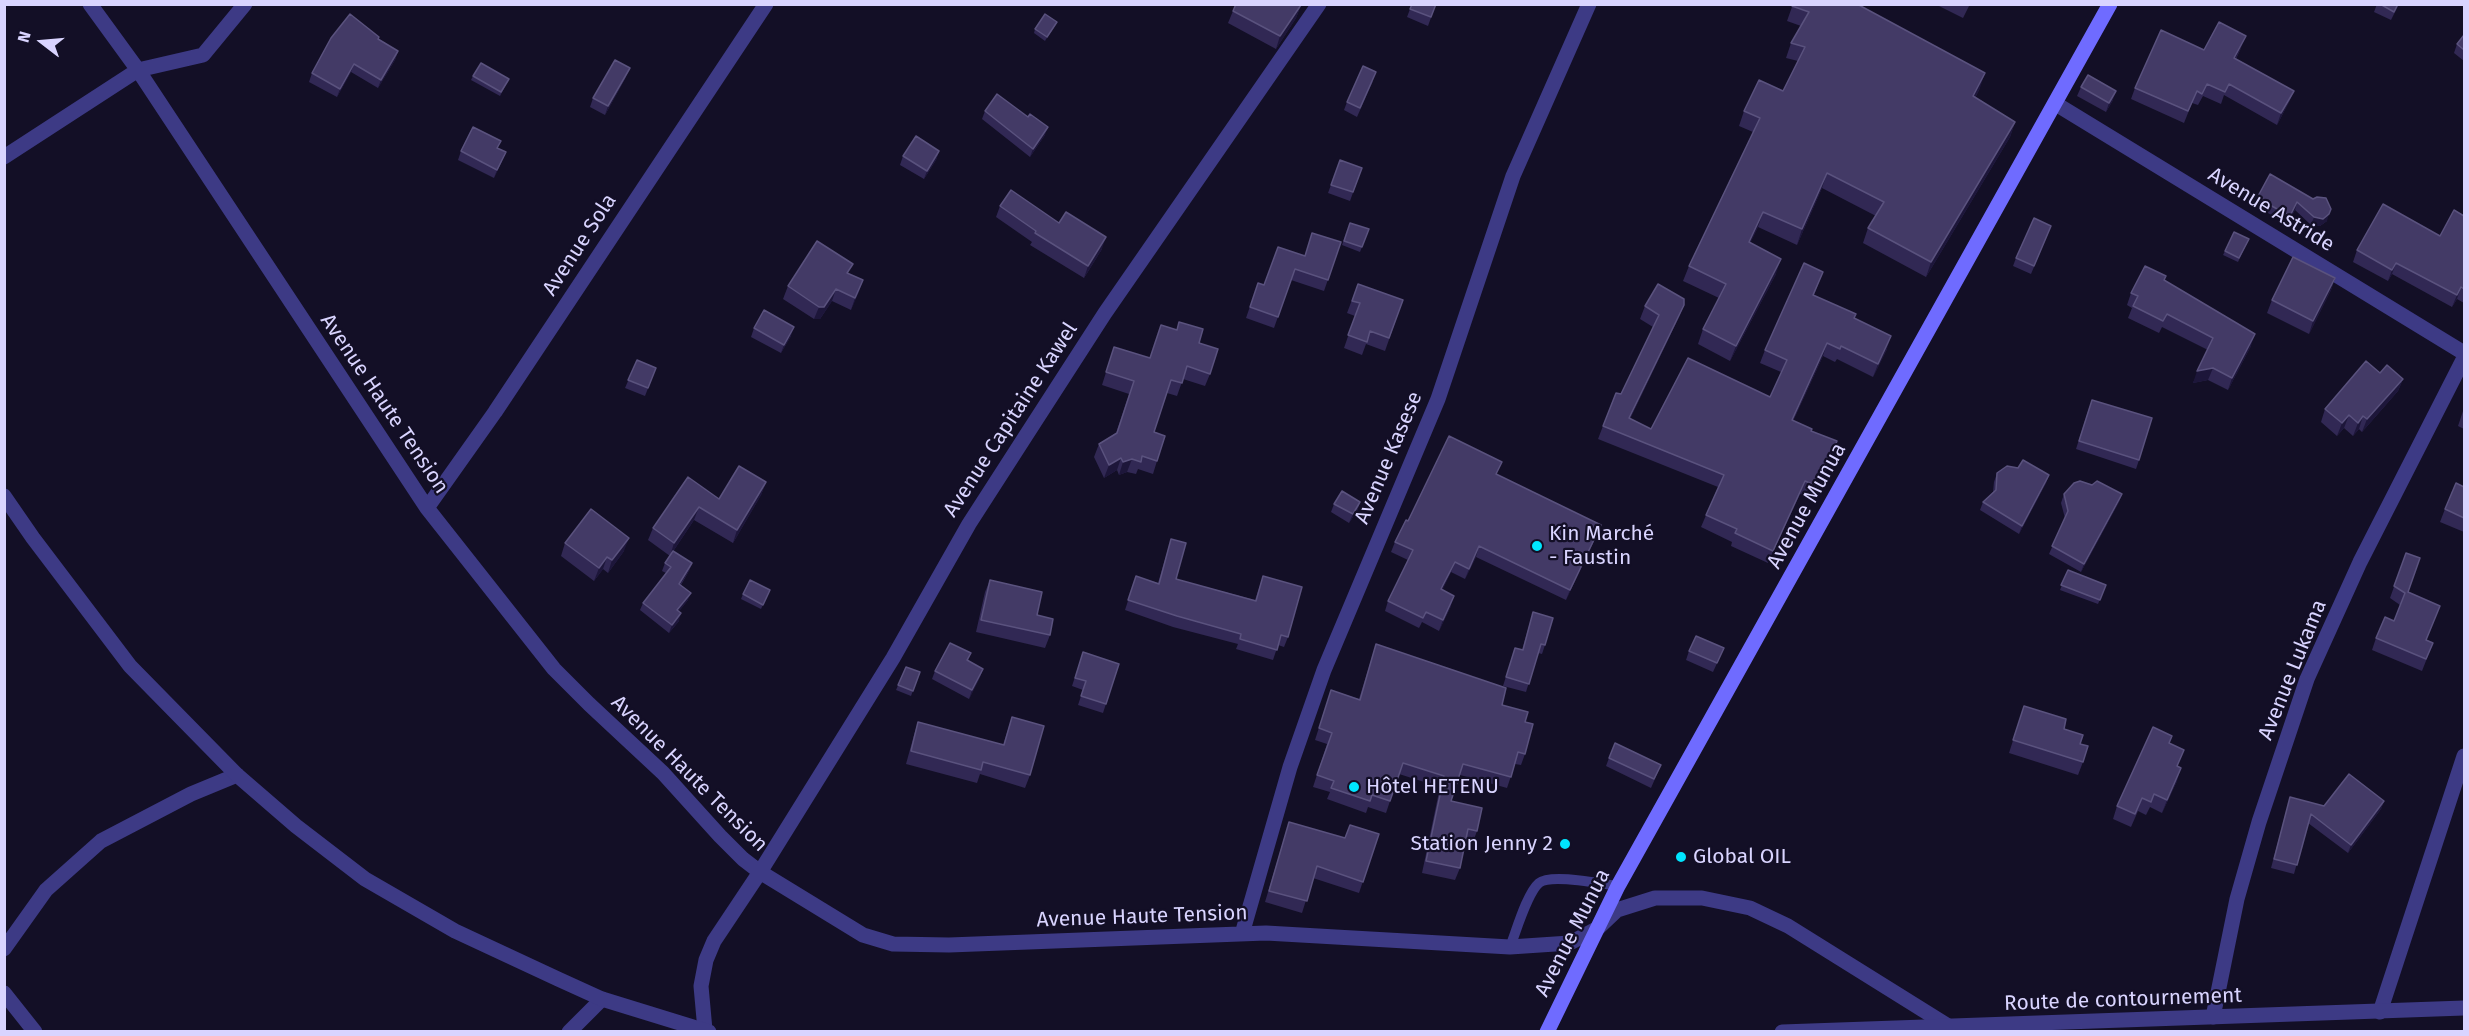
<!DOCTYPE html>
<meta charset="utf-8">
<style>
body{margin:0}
#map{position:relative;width:2469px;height:1036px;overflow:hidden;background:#130f26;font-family:"Fira Sans",sans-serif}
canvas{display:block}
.frame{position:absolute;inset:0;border:6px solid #d9d4ff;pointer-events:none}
.north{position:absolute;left:12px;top:12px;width:60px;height:60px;-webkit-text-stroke:4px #130f26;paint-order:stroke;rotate:286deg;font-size:16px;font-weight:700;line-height:24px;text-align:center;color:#d9d4ff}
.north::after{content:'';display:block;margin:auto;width:21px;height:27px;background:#d9d4ff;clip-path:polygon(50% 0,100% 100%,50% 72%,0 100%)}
</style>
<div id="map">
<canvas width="2469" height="1036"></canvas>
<div class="frame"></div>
<div class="north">N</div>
</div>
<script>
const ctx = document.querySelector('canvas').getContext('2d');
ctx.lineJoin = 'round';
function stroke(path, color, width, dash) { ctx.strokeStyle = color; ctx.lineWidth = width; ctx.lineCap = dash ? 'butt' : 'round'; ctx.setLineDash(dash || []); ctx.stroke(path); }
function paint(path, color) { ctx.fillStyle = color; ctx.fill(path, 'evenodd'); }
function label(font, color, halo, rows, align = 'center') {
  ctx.font = font + ' "Fira Sans",sans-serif'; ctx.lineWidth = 4.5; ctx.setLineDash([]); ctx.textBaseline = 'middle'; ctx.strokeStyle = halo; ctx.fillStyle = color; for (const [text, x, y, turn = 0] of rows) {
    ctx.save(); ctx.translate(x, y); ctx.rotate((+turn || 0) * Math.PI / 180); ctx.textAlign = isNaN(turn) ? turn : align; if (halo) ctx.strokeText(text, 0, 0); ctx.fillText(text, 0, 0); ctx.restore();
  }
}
const service = new Path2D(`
 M1510,947C1516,932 1527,893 1539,883C1551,873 1602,884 1618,886`);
const minor = new Path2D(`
 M90,4L138,70L427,508L554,669L589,704L663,773L720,836L743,859L760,872L863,935L893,944L949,945L1266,933L1510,947L1570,943L1598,928L1617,910L1655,898H1702L1750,908L1788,926L1950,1027
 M2056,104L2464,353
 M4,157L138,70L203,55L245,4
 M427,508L495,412L766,4
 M1242,934L1290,767L1324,670L1438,399L1513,176L1589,4
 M4,949L46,890L101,841L191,794L237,775
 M4,993L35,1032
 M2380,1012L2464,756
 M2213,1017L2237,899L2259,822L2307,679L2360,562L2464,358
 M705,1030L701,986L706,960L714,941L760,872L893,658L969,524L1025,437L1105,313L1319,4
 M569,1032L602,999`);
const tertiary = new Path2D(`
 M4,496L33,538L130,666L237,775L296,826L365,879L455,931L558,979L602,999L709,1032
 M1782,1032L2464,1008`);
const secondary = new Path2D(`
 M1547,1032L1618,886L2110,4`);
const wall = new Path2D(`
 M1412,4H1436L1428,26L1407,17Z
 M1793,4L1980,88L1975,98L2015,122L2010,137L1926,277L1863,243L1868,228L1876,216L1822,188L1797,245L1758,227L1750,243L1776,274L1730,361L1698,344L1703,329L1719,298L1683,281L1689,266L1753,132L1739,126L1744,111L1783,91L1798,61L1786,58L1791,43L1801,26L1787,21Z
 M1935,4H1970L1963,18Z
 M2377,4H2399L2391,20L2374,12Z
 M1301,5L1296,18L1276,49L1228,23L1233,11Z
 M1055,26L1045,41L1034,33L1035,29Z
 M2464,35V61L2454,53L2457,44Z
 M379,40L398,51L395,60L378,88L351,72L337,97L309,82L312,73Z
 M2241,48L2236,59L2294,91L2289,102L2277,125L2224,95L2221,104L2203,96L2198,105L2192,103L2184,123L2131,99L2135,88L2204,50Z
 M473,76L509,79L500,96L471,80Z
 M626,77L605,115L590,107L593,98Z
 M1373,81L1357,117L1344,110L1347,102Z
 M2081,87L2113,100L2106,112L2077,96Z
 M985,111L1045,135L1030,157L982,119Z
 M498,149L502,161L494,178L458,160L461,151Z
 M939,151L936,160L924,179L900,165L903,156Z
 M1340,160L1362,168L1350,201L1328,193Z
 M2270,174L2327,221L2320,226L2311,225L2295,210L2287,224L2254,205L2257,198Z
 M1000,206L1059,223L1102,249L1084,278L1030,245L1032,242L996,217Z
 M2464,216V303L2457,299L2452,307L2392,274L2388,281L2353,262L2357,250L2440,236Z
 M1350,223L1369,229L1360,252L1342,245Z
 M2048,234L2031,274L2013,266L2016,258Z
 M2249,239L2238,262L2223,255L2225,251Z
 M1341,242L1324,291L1291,280L1274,328L1246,318L1258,283L1264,285L1304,256Z
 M1823,272L1814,295L1854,318L1887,349L1873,377L1837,359L1835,362L1823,356L1793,421L1811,431L1837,441L1814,500L1800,494L1768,563L1731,546L1732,542L1701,527L1718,487L1598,439L1603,426L1621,394L1653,327L1640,319L1645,306L1684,305L1679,317L1630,419L1651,429L1770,397L1781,372L1760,363L1765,350Z
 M849,274L863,280L851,310L832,301L820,319H814L783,299L788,286Z
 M2335,278L2331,290L2309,334L2267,313L2272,300Z
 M2165,280L2251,346L2228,390L2208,380L2193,383L2208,350L2162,327L2159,333L2128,318L2132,308L2127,305L2131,293Z
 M1358,284L1403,300L1385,351L1366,344L1362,355L1344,348L1355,316L1347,313Z
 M1179,322L1199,343L1210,374L1205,386L1183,379L1177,396L1167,393L1154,432L1157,461L1153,474L1138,469L1136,474L1127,472L1119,475L1117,470L1104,478L1094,457L1099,444L1116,433L1129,394L1102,385L1114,347L1150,358L1161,325L1177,330Z
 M754,328L791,336L781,353L751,337Z
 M637,360L656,368L645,396L625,388Z
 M2380,373L2403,379L2398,391L2362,432L2359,429L2353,436L2344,428L2337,436L2321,422L2325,409Z
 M2089,408L2139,460L2136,469L2076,449Z
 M2464,408V429L2458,426Z
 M1997,473L2049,475L2046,483L2019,534L1980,510L1983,502L1993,492L1994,482Z
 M1497,475L1597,535L1566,600L1476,557L1465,579L1451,572L1442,590L1451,606L1439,631L1422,622L1419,628L1385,611L1388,601L1408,560L1391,552L1395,542L1408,521Z
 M766,482L761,495L733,543L694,520L670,556L648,540L653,528L719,499Z
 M2464,487V532L2440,522L2445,509Z
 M2064,494H2122L2119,502L2081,572L2049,554L2065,518L2061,503Z
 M1360,502L1357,511L1349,523L1331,512L1334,504Z
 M1171,539L1176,579L1255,600L1263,576L1288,637L1284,647L1278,645L1273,660L1236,649L1238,644L1173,627L1125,610L1136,576L1158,583Z
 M565,543L624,551L608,573L603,569L594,581L561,556Z
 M2406,553L2408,592L2440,606L2426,640L2433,643L2422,671L2372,650L2376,638L2394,621L2400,605L2390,598Z
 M665,563H692L689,571L681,585L688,600L679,611V621L669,633L640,610L643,603L666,573L662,571Z
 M2068,570L2106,585L2098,604L2060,590Z
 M990,580L1037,615L1050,635L1045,648L976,632L985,592Z
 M770,590L761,609L741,599L743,594Z
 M1533,612L1545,645L1542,654L1538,653L1526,692L1503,686L1515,648L1522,650Z
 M1376,644L1502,705L1525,722V754L1521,765L1515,764L1507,788L1460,775L1451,801L1477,831L1473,842L1465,841L1460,868L1455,880L1422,873L1440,787L1399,774L1386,813L1368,807L1366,813L1327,799L1330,792L1313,787L1327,744L1315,740L1331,690L1359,699Z
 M1724,648L1713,672L1686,660L1689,651Z
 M1083,652L1119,664L1103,713L1078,705L1083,690L1072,686Z
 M971,653L968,661L983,669L980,677L969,699L932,679L935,671Z
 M906,667L920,672L911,696L896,690Z
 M2024,706L2064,729L2080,744L2083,762L2078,775L2009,753Z
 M1012,717L1030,775L1025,788L980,774L977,783L906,764L914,735L918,722L1003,745Z
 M2170,744L2178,767L2177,781L2162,813L2150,807L2146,815L2138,811L2131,827L2113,819L2117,806Z
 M1609,758L1661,765L1651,788L1606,766Z
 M2290,797L2324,806L2384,801L2381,809L2348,853L2308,823L2294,874L2271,868Z
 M1289,822L1345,838L1379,834L1359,893L1313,878L1302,913L1265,902Z`);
const shadedWall = new Path2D(`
 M1301,5L1296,18L1276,49L1280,36Z
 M1057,22L1055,26L1045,41L1047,37Z
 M2246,36L2241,48L2230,69L2234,58Z
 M398,51L395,60L378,88L381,80Z
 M354,64L351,72L337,97L340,89Z
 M630,68L626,77L605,115L608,106Z
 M1985,73L1980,88L1968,111L1973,96Z
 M2116,91L2113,100L2106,112L2109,103Z
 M2294,91L2289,102L2277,125L2281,113Z
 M2015,122L2010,137L1926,277L1931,262Z
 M1048,127L1045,135L1030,157L1033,149Z
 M939,151L936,160L924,179L927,171Z
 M506,152L502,161L494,178L497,170Z
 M1827,173L1822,188L1797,245L1802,229Z
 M2297,202L2295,210L2287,224L2290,216Z
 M1763,212L1758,227L1743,257L1749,242Z
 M2329,214L2327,221L2320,226L2311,225L2314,217Z
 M1106,237L1102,249L1084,278L1088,266Z
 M1781,259L1776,274L1730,361L1736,346Z
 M2396,263L2392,274L2388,281L2392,270Z
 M2335,278L2331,290L2309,334L2313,321Z
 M863,280L859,292L851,310L855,298Z
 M2461,287L2457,299L2452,307L2457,295Z
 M836,289L832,301L820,319H814L819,307Z
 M1684,305L1679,317L1624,431L1629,418Z
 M794,327L791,336L781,353L784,345Z
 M2255,334L2251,346L2228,390L2232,378Z
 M1891,336L1887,349L1873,377L1878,364Z
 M1827,343L1823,356L1787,433L1792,420Z
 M2213,368L2208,380L2193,383L2197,371Z
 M2403,379L2398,391L2362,432L2367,419Z
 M2349,415L2344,428L2337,436L2342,423Z
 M2363,416L2359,429L2353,436L2358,423Z
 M1121,458L1117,470L1104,478L1109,465Z
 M1132,459L1127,472L1119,475L1123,462Z
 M2049,475L2046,483L2019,534L2022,526Z
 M1805,481L1800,494L1768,563L1773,551Z
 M766,482L761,495L733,543L737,530Z
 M2122,494L2119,502L2081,572L2084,564Z
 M1360,502L1357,511L1349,523L1353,514Z
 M699,507L694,520L670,556L674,543Z
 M1601,525L1597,535L1566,600L1570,590Z
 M629,538L624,551L608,573L612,560Z
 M1479,546L1476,557L1465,579L1469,569Z
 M607,557L603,569L594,581L599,568Z
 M1455,562L1451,572L1438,600L1441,589Z
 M692,563L689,571L676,591L679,584Z
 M691,593L688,600L675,617L677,610Z
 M1454,596L1451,606L1439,631L1443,620Z
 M681,613L679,621L669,633L672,625Z
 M983,669L980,677L969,699L972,690Z
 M2181,768L2177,781L2162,813L2167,800Z
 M2384,801L2381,809L2348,853L2351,845Z`);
const building = new Path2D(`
 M1236,4H1300L1301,5L1280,36L1233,11Z
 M1412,4H1436L1431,17L1410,9Z
 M1793,4H1857L1985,73L1973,96L2015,122L1931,262L1868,228L1884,202L1827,173L1802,229L1763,212L1749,242L1781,259L1736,346L1703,329L1726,284L1689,266L1760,118L1744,111L1759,80L1783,91L1805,47L1791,43L1809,12L1792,6Z
 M2380,4H2398L2394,12Z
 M350,14L379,37L378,39L398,51L381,80L354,64L340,89L312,73L331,38Z
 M1045,14L1057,22L1047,37L1035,29Z
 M2219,22L2246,36L2234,58L2294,91L2281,113L2229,84L2225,92L2207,84L2202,94L2197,91L2188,111L2135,88L2161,30L2204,50Z
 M2464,35V50L2457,44Z
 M615,60L630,68L608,106L593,98Z
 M481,63L509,79L501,92L473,76Z
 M1363,66L1376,72L1360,108L1347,102Z
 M2088,75L2116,91L2109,103L2081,87Z
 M997,94L1028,117L1030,114L1048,127L1033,149L985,111Z
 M473,127L501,141L497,148L506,152L497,170L461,151Z
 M916,136L939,151L927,171L903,156Z
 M1340,160L1362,168L1353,192L1331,185Z
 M2270,174L2313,199L2317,197L2326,198L2331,209L2329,214L2323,219L2314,217L2297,202L2290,216L2257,198Z
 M1011,190L1059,223L1066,212L1106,237L1088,266L1035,233L1036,231L1000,206Z
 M2383,204L2440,236L2454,210L2464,216V289L2461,287L2457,295L2396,263L2392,270L2357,250Z
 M2034,218L2051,226L2034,266L2016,258Z
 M1350,223L1369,229L1362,247L1344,241Z
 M2234,232L2249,239L2239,258L2225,251Z
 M1312,233L1341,242L1328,280L1295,269L1278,317L1250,307L1258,283L1264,285L1278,247L1305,256Z
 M817,241L853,264L847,273L863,280L855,298L836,289L824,307H819L788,286Z
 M2293,257L2335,278L2313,321L2272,300Z
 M1804,263L1823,272L1813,295L1856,314L1854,318L1891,336L1878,364L1841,346L1840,349L1827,343L1792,420L1812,429L1811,431L1837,441L1819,487L1805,481L1773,551L1735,533L1737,529L1706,515L1724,475L1603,426L1616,393L1621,394L1659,315L1645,306L1658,284L1684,299V305L1629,418L1651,429L1688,358L1770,397L1787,360L1765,350Z
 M2145,266L2166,276L2164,280L2255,334L2232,378L2213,368L2197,371L2213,338L2167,314L2163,321L2133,306L2138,296L2131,293Z
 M1358,284L1403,300L1389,338L1370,331L1367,342L1348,335L1360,303L1352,301Z
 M764,310L794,327L784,345L754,328Z
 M1179,322L1203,329L1199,343L1218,349L1210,374L1187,366L1182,383L1171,380L1154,432L1165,436L1157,461L1142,456L1141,462L1132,459L1123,462L1121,458L1109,465L1099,444L1117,433L1134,381L1106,372L1114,347L1150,358L1161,325L1177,330Z
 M637,360L656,368L648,388L628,380Z
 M2366,361L2380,373L2387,365L2403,379L2367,419L2363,416L2358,423L2349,415L2342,423L2325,409Z
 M2092,400L2152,418L2139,460L2079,441Z
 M1449,436L1502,462L1496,474L1601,525L1570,590L1479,546L1469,569L1455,562L1441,589L1454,596L1443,620L1426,612L1423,618L1388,601L1413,550L1395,542L1406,520L1408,521Z
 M2023,460L2049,475L2022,526L1983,502L1996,490L1997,473L2007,466L2018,468Z
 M739,466L766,482L737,530L699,507L674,543L653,528L688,477L719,499Z
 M2080,481L2092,485L2097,481L2122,494L2084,564L2052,546L2068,511L2064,494L2074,483Z
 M2456,483L2464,487V518L2445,509Z
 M1342,491L1360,502L1353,514L1334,504Z
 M591,509L629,538L612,560L607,557L599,568L565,543Z
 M1171,539L1186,543L1176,579L1256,601L1263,576L1302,587L1288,637L1281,635L1277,650L1240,639L1241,634L1177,616L1128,600L1136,576L1159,584Z
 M673,551L692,563L679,584L691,593L677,610L681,613L672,625L643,603L671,567L665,563Z
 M2406,553L2420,558L2408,592L2440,606L2426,640L2433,643L2426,659L2376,638L2385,617L2394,621L2405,593L2394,586Z
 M2068,570L2106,585L2100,600L2061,585Z
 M750,580L770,590L763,605L743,594Z
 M990,580L1042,592L1037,615L1053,619L1050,635L981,620Z
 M1533,612L1553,618L1545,645L1541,644L1529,684L1506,677L1515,648L1523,650Z
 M1696,636L1724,648L1717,663L1689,651Z
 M950,643L971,653L967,660L983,669L972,690L935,671Z
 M1376,644L1506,688L1502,705L1528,712L1525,722L1533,724L1525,754L1518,752L1511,777L1463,764L1451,801L1482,808L1477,831L1468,829L1460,868L1426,861L1444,776L1403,763L1390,801L1372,795L1370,801L1331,788L1334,781L1317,775L1332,733L1319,728L1331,690L1360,700Z
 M1083,652L1119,664L1106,704L1081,696L1086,681L1075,678Z
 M906,667L920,672L913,691L898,685Z
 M2024,706L2066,719L2064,729L2083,735L2080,744L2088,746L2083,762L2013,740Z
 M1012,717L1044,726L1030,775L983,762L981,770L911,751L918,722L1004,745Z
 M2153,727L2172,736L2169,743L2184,750L2177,766L2181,768L2167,800L2154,794L2151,802L2142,798L2135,814L2117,806Z
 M1615,743L1661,765L1654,779L1609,758Z
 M2349,774L2384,801L2351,845L2311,814L2297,865L2274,859L2290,797L2324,806Z
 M1289,822L1345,838L1350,825L1379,834L1363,882L1317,866L1307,901L1269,891Z`);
const markers = [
 [1537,546,6,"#00e5ff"],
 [1354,787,6,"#00e5ff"],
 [1565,844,6,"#00e5ff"],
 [1681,857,6,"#00e5ff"]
];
const streetNames = [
 ["Avenue Astride",2271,210,31],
 ["Avenue Sola",580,245,-57],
 ["Avenue Haute Tension",384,404,56],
 ["Avenue Capitaine Kawel",1011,420,-57],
 ["Avenue Kasese",1389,458,-67],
 ["Avenue Munua",1807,506,-61],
 ["Avenue Lukama",2293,670,-68],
 ["Avenue Haute Tension",689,774,45],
 ["Avenue Haute Tension",1142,917,-2],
 ["Avenue Munua",1573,933,-63],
 ["Route de contournement",2123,1000,-2]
];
const poiNames = [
 ["Kin Marché",1549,534],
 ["- Faustin",1549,558],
 ["Hôtel HETENU",1366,787],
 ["Station Jenny 2",1553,844,"right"],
 ["Global OIL",1693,857]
];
stroke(service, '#3d3a85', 10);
stroke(minor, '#3d3a85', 15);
stroke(tertiary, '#3d3a85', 15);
stroke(secondary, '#6f6bff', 15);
paint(wall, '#312854');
paint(shadedWall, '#1d163a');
paint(building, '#433a66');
stroke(building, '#5a527e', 1.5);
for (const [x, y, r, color] of markers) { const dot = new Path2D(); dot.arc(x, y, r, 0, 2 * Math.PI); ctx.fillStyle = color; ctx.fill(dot); stroke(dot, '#130f26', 2); }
label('21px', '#d9d4ff', '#130f26', streetNames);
label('21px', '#d9d4ff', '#130f26', poiNames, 'left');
</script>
